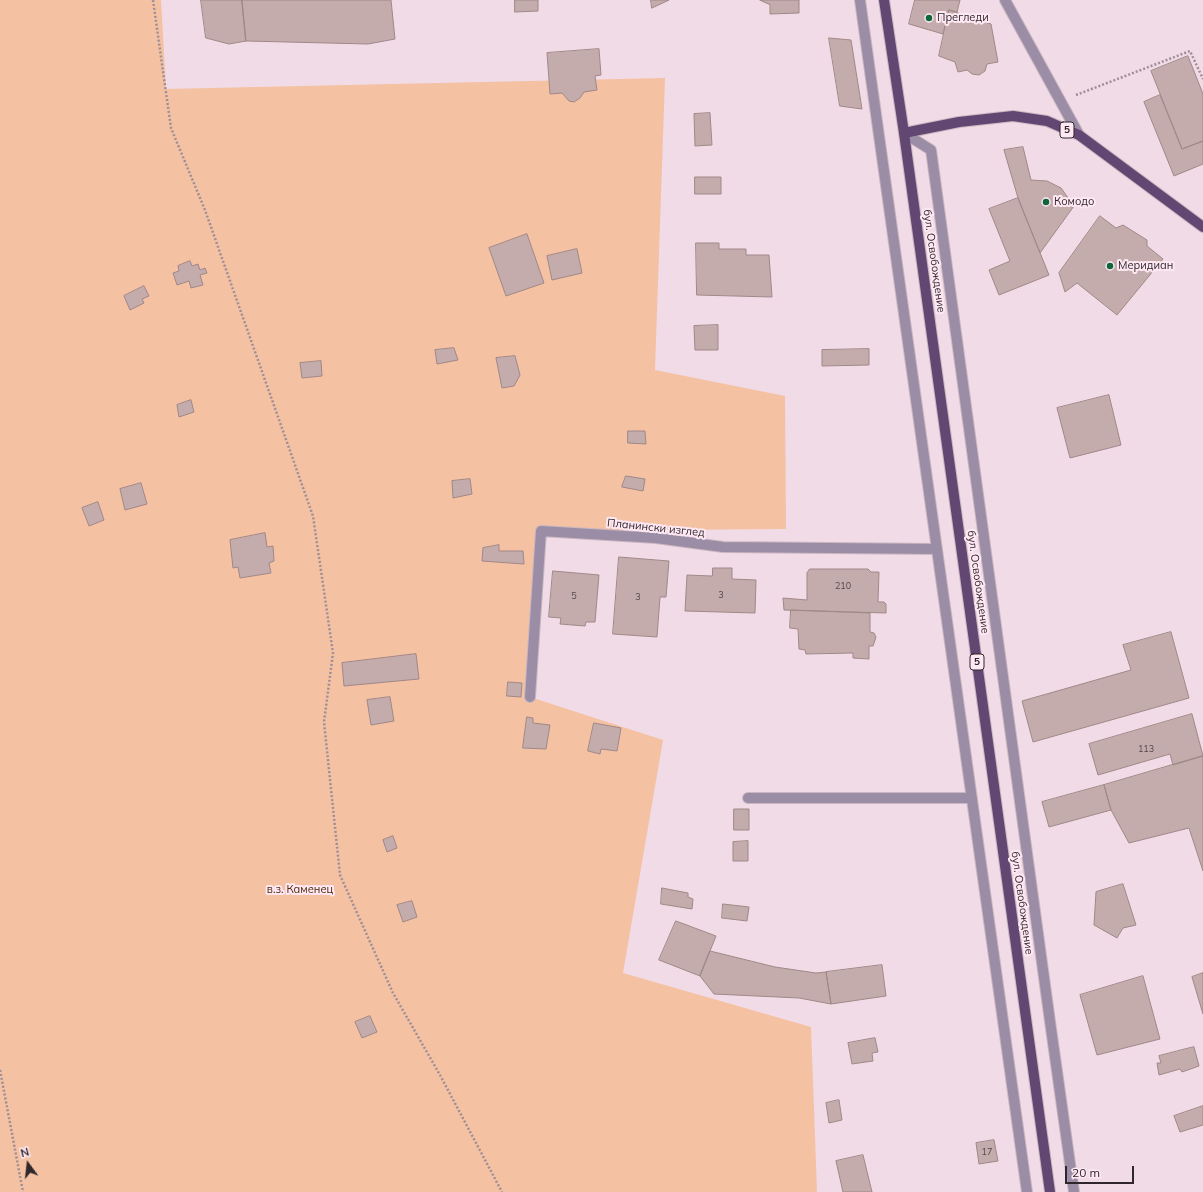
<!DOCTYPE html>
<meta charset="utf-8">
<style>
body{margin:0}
#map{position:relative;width:1203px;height:1192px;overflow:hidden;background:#f1dbe6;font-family:Mulish,sans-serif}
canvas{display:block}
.north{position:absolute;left:8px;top:1144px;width:40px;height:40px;-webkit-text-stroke:3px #fee8f3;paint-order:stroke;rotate:345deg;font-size:11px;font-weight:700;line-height:16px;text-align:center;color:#2f272b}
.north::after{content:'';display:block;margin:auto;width:14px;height:18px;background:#2f272b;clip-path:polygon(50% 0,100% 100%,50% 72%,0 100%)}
.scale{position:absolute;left:1065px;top:1166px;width:69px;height:18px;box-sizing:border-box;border:2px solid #2f272b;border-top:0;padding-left:5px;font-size:12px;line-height:14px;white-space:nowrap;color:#2f272b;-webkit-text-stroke:3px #fee8f3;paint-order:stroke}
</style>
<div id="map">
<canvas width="1203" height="1192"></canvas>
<div class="north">N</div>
<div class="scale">20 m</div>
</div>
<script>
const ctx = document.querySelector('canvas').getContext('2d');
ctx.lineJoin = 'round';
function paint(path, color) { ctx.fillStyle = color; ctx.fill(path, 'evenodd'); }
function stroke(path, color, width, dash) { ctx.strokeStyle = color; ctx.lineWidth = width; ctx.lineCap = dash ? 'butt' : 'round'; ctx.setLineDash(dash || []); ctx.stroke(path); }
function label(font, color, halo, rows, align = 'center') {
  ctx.font = font + ' Mulish,sans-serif'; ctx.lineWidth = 4; ctx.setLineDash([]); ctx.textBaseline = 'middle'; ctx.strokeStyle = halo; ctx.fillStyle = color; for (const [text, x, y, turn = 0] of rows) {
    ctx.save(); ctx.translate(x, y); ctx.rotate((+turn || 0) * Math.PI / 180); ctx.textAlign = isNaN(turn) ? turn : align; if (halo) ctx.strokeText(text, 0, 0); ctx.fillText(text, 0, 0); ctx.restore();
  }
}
const green = new Path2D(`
 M0,0H161L166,89L665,78L655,370L785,396L786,529L541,531L530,697L663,740L623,973L811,1027L817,1192H0Z`);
const building = new Path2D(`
 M201,0H242L246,41L229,44L206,38Z
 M242,0H391L395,39L368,44L246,41Z
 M515,0H538V11L515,12Z
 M651,0H669L652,8Z
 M760,0H799V13L770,14V5Z
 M915,0H960L957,12L949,10L943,34L909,24Z
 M949,10L991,24L998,62L987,64L985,71L979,75L972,74L967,70L958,72L955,62L939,56Z
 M829,38L851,40L862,109L840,106Z
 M599,49L601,75L595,76L597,90L584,92L580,98L574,102L569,101L562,93L550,94L547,53Z
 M1188,56L1203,94V141L1182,149L1151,71Z
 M1160,95L1182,149L1203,141V164L1174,176L1144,102Z
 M710,113L712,145L695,146L694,114Z
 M1023,147L1031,180L1047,181L1061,188L1074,206L1040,253L1018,198L1004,150Z
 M695,177H721V194H695Z
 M1018,198L1049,275L999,295L989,270L1010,261L989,209Z
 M1100,216L1116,228L1123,225L1147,240V246L1163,259L1117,315L1077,283L1065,292L1059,273Z
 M527,234L544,283L506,296L489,248Z
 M696,243H719V249H746V255H769L772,297L697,295Z
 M577,249L582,273L552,280L547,256Z
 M190,261L192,266L198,264L200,270L205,268L207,273L200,275L203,285L191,288L189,281L177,285L173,273L179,271L178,266Z
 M144,286L149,296L142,299L144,303L130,310L124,296Z
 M718,325V350H695L694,326Z
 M454,348L458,360L437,364L435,350Z
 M869,349V365L822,366V350Z
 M515,356L520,375L514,386L502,388L496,358Z
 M321,361L322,376L302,378L300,363Z
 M1109,395L1121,445L1070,458L1057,408Z
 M191,400L194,412L179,417L177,405Z
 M628,431H645L646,444L628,443Z
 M626,476L645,479L643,491L622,487Z
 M470,479L472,494L453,498L452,481Z
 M141,483L147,504L125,510L120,489Z
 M98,502L104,520L89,526L82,508Z
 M265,533L267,547L273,546L274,561L269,563L271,573L240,578L238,567L233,568L230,540Z
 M499,545V551H523L524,564L482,561L483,548Z
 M619,557L669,561L666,597H660L657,637L613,634Z
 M713,568H732V579L756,580L755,613L685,611L687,575L712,576Z
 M810,569H868L871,572H879L878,602H884L886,604V613L784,610L783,598L807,600V573Z
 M553,571L599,575L595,622H586L585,626L560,624L561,618L549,617Z
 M791,610L870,613V632L874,633L876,637L873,646H869V659L853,658V653L806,654L805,650L799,649L798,629L790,628Z
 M1171,632L1189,698L1033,742L1022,701L1131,670L1123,645Z
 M416,654L419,679L344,686L342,663Z
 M508,682L522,683L521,697L507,696Z
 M390,697L394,721L371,725L367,700Z
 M1192,714L1203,756L1173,765L1170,754L1098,775L1089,744Z
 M527,717L533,718V723L550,725L546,749L523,748Z
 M594,723L621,728L617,751L601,749L600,754L588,751Z
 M1203,756V871L1189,828L1129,843L1111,810L1104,785Z
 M1104,785L1111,810L1049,827L1042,802Z
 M734,809H749V830H734Z
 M393,836L397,848L387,852L383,840Z
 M748,841V861H733V842Z
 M1123,884L1136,925L1123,928L1117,938L1094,925L1096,892Z
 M662,888L688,893V897L693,899L692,909L661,904Z
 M412,901L417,917L403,922L397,905Z
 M723,904L749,907L747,921L722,918Z
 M676,921L716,936L700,976L659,960Z
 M710,951L775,967L816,973L826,972L831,1004L799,998L714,994L700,976Z
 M882,965L886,996L831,1004L826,972Z
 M1203,973V1014L1192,977Z
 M1143,976L1160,1039L1097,1055L1080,995Z
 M370,1016L377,1032L362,1038L355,1022Z
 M875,1038L878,1052L872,1053L873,1061L852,1064L848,1043Z
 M1194,1047L1199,1066L1182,1072L1180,1069L1159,1075L1157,1063H1161L1159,1056Z
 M839,1100L842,1120L829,1123L826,1103Z
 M1203,1106V1125L1180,1132L1174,1116Z
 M994,1140L998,1161L979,1164L976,1143Z
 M863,1155L872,1192H843L836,1161Z`);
const path = new Path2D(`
 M153,0L171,128L205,210L313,516L333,653L324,722L340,875L393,993L440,1075L502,1192
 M1076,95L1190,51L1203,79
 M0,1070L23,1192`);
const minor = new Path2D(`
 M860,0L1027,1192
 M1005,0L1079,135
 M904,133L931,150C977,498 1025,845 1074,1192
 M530,697L541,531L656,538L723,547L937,549
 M748,798H972`);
const major = new Path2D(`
 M884,0L904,133L1050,1192
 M904,133L959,122L1013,116L1047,121L1079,135L1203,227`);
const markers = [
 [929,18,4,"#0f6739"],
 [1046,202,4,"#0f6739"],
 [1110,266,4,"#0f6739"]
];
const numberNames = [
 ["210",843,586],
 ["3",721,595],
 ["5",574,596],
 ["3",638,597],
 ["113",1146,749],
 ["17",987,1152]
];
const shields = [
 [1067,130,14],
 [977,662,14]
];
const shieldNames = [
 ["5",1067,130],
 ["5",977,662]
];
const poiNames = [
 ["Прегледи",937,18],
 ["Комодо",1054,202],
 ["Меридиан",1118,266]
];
const streetNames = [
 ["бул. Освобождение",934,261,82],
 ["Планински изглед",656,528,6],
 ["бул. Освобождение",978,582,82],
 ["бул. Освобождение",1022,903,82]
];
const parkNames = [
 ["в.з. Каменец",300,890]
];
paint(green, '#f4c1a2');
paint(building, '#c5acac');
stroke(building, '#a08888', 1);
stroke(minor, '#cab7c1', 12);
stroke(major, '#cab7c1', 12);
stroke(path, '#9e8e96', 2.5, [2, 2]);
stroke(minor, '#9c8da6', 10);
stroke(major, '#624772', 10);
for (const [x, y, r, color] of markers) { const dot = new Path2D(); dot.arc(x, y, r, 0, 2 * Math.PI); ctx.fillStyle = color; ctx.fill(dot); stroke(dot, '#fee8f3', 1.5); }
label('9px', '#54484b', null, numberNames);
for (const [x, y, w] of shields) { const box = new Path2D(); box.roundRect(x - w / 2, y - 8, w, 16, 3); ctx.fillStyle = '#fee8f3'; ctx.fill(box); stroke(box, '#2f272b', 1); }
label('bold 10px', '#2f272b', null, shieldNames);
label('11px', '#2f272b', '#fee8f3', poiNames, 'left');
label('11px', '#2f272b', '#fee8f3', streetNames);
label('11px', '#4e2708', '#fee8f3', parkNames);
</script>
